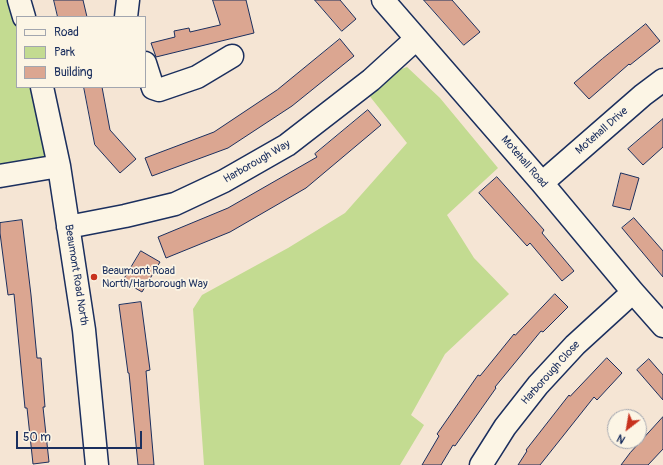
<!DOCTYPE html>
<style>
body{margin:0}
#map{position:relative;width:663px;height:465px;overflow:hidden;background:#f5e5d4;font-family:Pangolin,sans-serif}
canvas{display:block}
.legend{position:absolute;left:16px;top:16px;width:130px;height:72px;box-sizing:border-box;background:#fcf5e5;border:1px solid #a2a6af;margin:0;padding:5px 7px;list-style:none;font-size:12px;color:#1b2f5e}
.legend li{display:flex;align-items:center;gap:8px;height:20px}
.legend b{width:20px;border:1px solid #a2a6af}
.north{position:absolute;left:607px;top:409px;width:40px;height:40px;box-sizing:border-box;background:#fcf5e5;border:1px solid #a2a6af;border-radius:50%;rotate:211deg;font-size:11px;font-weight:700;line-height:16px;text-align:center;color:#1b2f5e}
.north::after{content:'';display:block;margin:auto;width:14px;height:18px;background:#c8321e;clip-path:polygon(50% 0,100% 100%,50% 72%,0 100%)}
.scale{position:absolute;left:16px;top:431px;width:126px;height:18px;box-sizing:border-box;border:2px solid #1b2f5e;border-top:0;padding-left:5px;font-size:12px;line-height:14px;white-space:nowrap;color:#1b2f5e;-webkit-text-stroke:3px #fcf5e5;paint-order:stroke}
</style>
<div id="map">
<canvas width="663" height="465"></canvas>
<ul class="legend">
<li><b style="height:5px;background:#fcf5e5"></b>Road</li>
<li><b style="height:11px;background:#c3db91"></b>Park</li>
<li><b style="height:11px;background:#dba691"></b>Building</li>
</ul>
<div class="north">N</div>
<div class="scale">50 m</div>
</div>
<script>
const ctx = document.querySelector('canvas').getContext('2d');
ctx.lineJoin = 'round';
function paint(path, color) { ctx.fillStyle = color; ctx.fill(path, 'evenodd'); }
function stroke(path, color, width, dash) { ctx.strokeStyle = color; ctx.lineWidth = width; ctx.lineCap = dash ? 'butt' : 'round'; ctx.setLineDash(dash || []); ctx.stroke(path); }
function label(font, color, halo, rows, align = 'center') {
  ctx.font = font + ' Pangolin,sans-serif'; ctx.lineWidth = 3.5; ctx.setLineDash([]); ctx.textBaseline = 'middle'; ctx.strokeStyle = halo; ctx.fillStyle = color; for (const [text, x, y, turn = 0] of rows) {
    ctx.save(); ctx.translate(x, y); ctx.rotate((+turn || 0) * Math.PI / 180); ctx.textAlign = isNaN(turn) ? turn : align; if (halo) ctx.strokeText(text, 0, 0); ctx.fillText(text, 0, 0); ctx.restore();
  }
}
const green = new Path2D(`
 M0,0H19L17,17V87H35L50,165L1,172L0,164Z
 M407,67L440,98L498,168L447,215L474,258L509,294L445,354L411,415L424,425L400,465H204L193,309L202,295L288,248L345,213L407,143L360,84Z`);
const building = new Path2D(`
 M54,0H83L87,17H58Z
 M213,0H246L254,33L156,57L151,43L175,37L174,31L189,28L190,32L220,25Z
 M315,0H340L356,19L342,31Z
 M424,0H452L480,32L464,45Z
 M646,24L660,41L630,65L629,64L589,99L574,83L602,59Z
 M340,39L354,56L292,106L228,148L152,176L145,158L214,132L277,90Z
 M84,87H102L110,130L136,159L120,173L95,145Z
 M368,110L381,125L306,188L230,232L166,258L158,237L228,208L317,157L315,154Z
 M663,119V147L643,165L628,149Z
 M621,173L639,178L630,210L613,206Z
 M497,177L544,230L542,233L574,271L562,281L530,243L527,246L479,193Z
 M634,218L663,251V277L622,228Z
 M22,220L31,295L37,358H41L45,407H43L49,462L33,464L27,408H25L14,294L8,295L0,233V223Z
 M141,251L160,262L142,292L123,281Z
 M555,294L568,307L543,332L541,331L495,387L496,388L455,446L453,445L441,465H422L439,436L437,434L478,375L480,376L514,334L515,335Z
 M141,302L150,370L146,371L154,465H138L129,373H128L119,305Z
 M607,358L622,373L597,400L594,397L540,465H518L527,451L526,450L569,395L570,396Z
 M649,359L663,375V400L637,370Z
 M663,417V449L648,465H621L630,453Z`);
const minor = new Path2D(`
 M19,0L24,17
 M383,0L542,183L633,292L663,326
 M126,17L128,0
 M145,63L153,88L159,90L197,77L232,56
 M42,87L59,166L84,330L97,465
 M0,176L59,166
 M542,183L643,95L663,80
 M68,227L125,216L175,204L224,181L287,145L371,80L416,39
 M481,465L505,427L538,385L575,345L633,292`);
const markers = [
 [94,277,4,"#c8321e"]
];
const streetNames = [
 ["Motehall Drive",602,131,-41],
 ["Harborough Way",257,162,-30],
 ["Motehall Road",524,162,49],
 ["Beaumont Road North",76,275,81],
 ["Harborough Close",551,373,-48]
];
const poiNames = [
 ["Beaumont Road",102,271],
 ["North/Harborough Way",102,284]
];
paint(green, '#c3db91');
paint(building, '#dba691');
stroke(building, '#1b2f5e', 1);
stroke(minor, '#1b2f5e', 25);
stroke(minor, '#fcf5e5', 22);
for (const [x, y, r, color] of markers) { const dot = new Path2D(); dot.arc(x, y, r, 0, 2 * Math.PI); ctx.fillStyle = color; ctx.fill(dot); stroke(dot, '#fcf5e5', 1.5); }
label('11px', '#1b2f5e', '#fcf5e5', streetNames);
label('11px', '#1b2f5e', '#fcf5e5', poiNames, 'left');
</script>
